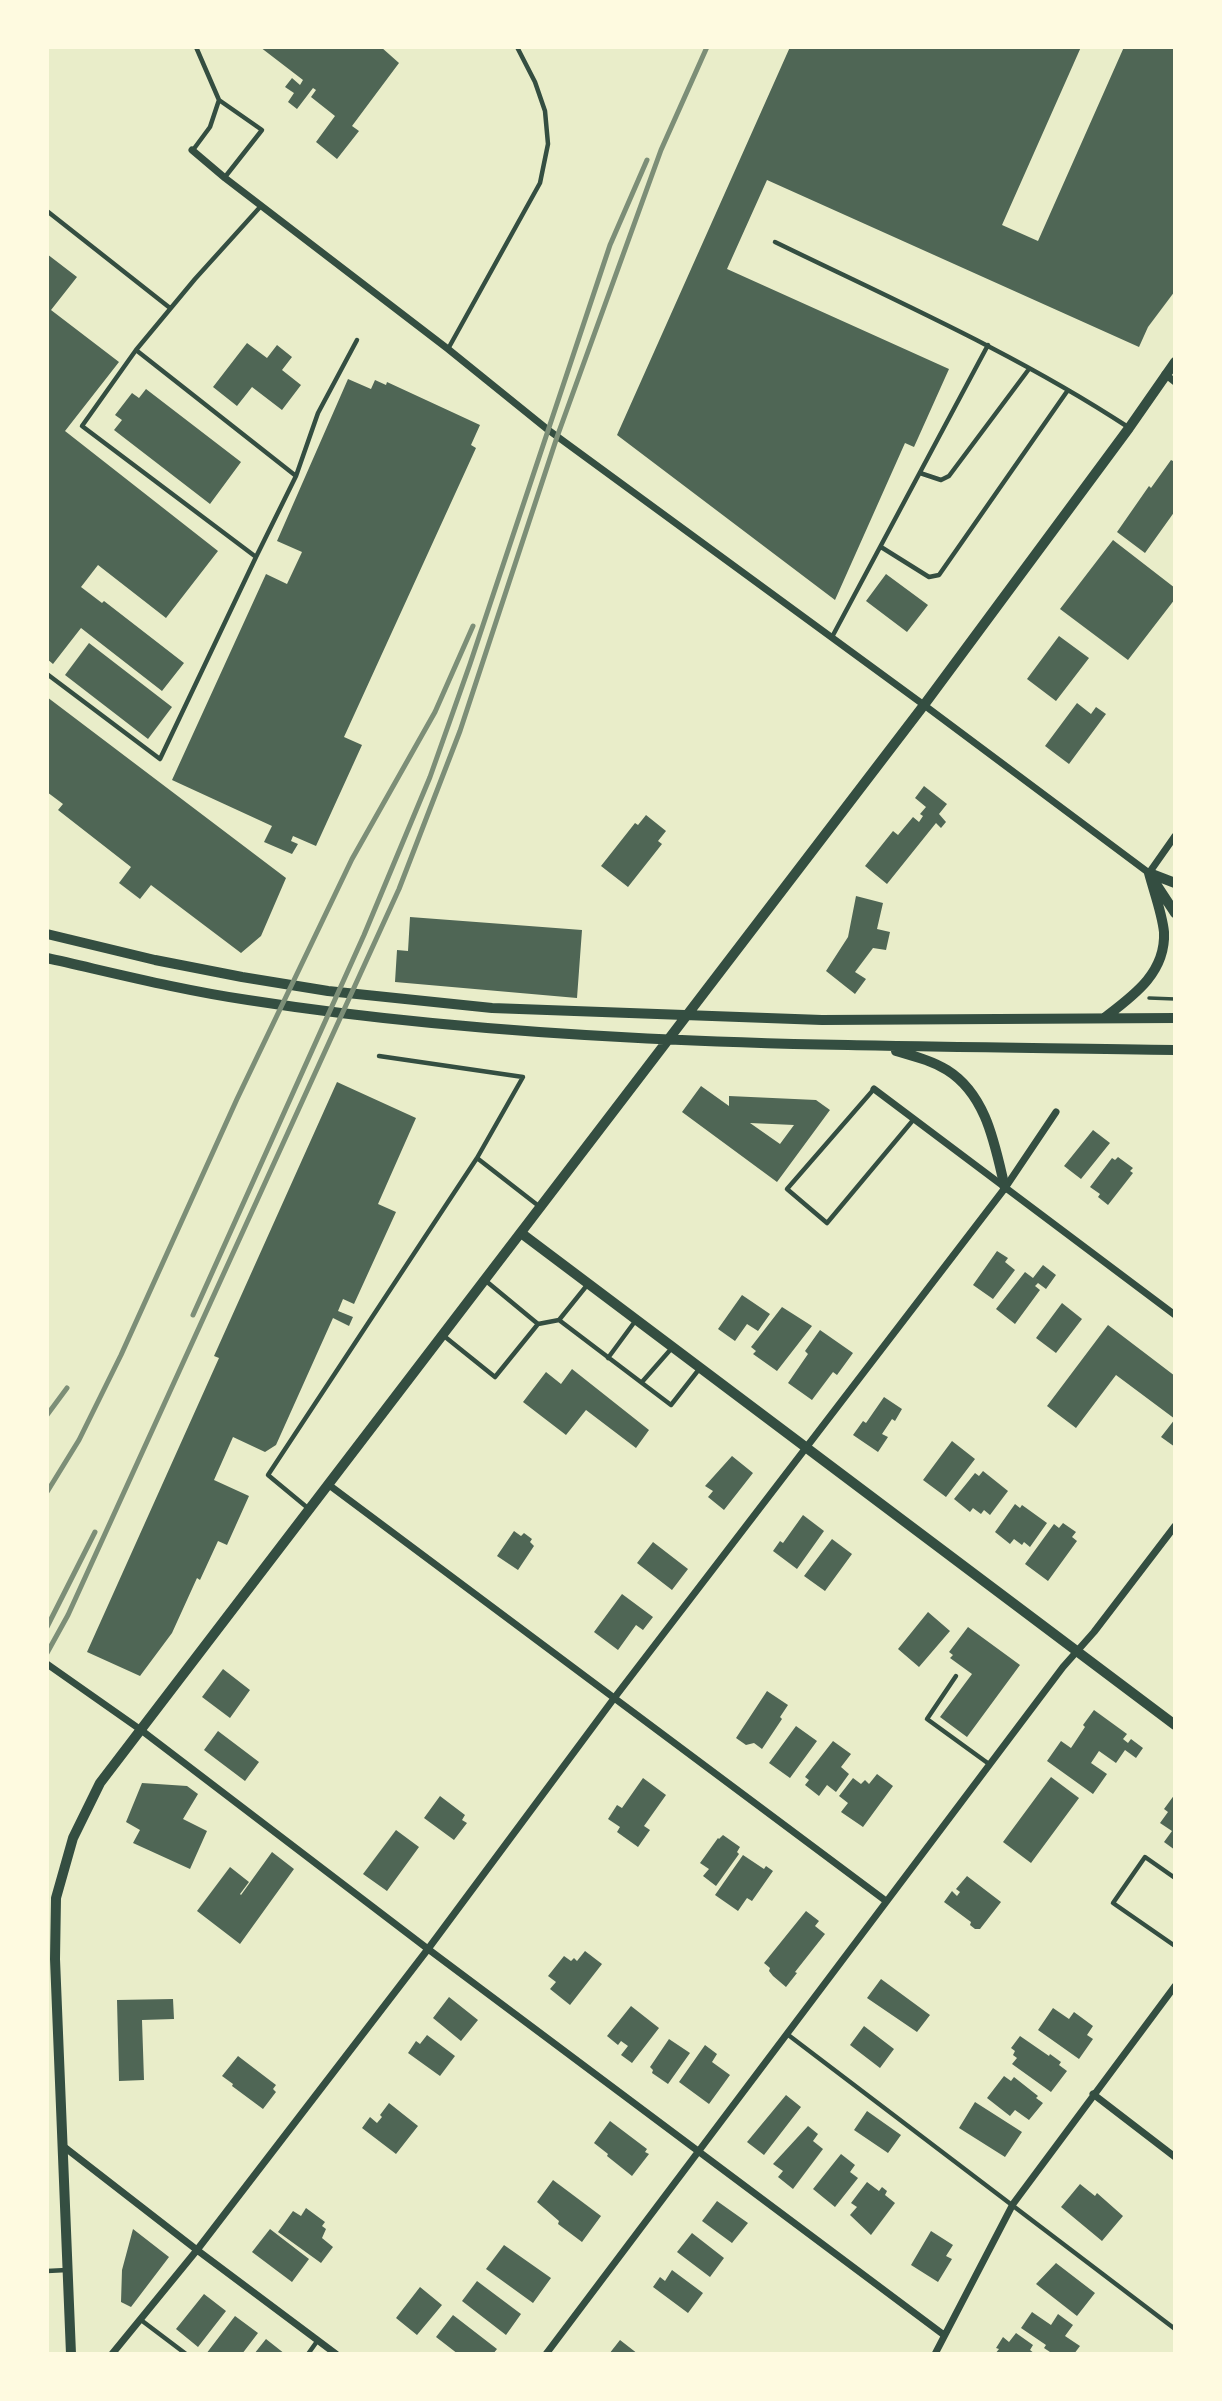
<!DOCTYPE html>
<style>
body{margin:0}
#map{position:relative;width:1222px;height:2401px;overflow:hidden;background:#e9edc9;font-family:"Open Sans",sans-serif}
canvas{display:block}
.frame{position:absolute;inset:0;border:49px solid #fefae0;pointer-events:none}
</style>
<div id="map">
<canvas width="1222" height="2401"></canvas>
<div class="frame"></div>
</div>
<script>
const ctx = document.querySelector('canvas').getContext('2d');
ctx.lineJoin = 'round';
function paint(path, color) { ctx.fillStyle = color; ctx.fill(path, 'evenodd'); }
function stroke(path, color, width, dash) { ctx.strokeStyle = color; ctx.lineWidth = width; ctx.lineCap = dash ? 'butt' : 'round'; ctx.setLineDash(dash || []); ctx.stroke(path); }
const building = new Path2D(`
 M260,47H381L399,63L352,126L359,131L337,159L316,142L335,116L311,97L316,90L313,88L297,109L288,102L294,93L285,87L292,78L300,85L303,80Z
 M790,47H1081L1002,225L1038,241L1124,47H1175V291L1148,327L1139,347L767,180L727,269L949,369L914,447L905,443L835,600L617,435Z
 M47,254L77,277L51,310L119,362L65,431L218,551L166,618L98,565L81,587L102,603L104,601L184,663L162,691L81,628L53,664L47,659Z
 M247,343L267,358L277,345L292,357L282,370L301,385L282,410L252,387L237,406L213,387Z
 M348,379L371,389L375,380L386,385L387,382L480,425L471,445L476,448L344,737L362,745L316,846L293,836L291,841L298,844L292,854L264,842L272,826L172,780L266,574L287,584L302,552L277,541Z
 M146,389L241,462L210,504L114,430L122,420L115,415L132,393L139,398Z
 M1171,460L1175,462V511L1145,553L1117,532L1149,486L1151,488Z
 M1113,540L1175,588V599L1128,660L1060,609Z
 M886,574L928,605L907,632L866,601Z
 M1059,636L1089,658L1056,701L1027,679Z
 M89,643L172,707L148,739L65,675Z
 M47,697L286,878L261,936L241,953L151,885L140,899L119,883L131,867L58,810L63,804L47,792Z
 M1077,703L1091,714L1096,707L1106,714L1069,764L1045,746Z
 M924,786L947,804L939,814L946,822L941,828L936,823L887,884L865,866L893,831L898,835L913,817L919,822L923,816L920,814L926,807L915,798Z
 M646,815L666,831L658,841L662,844L628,887L601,866L635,823L638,825Z
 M856,896L883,903L877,929L890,932L886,950L873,948L855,972L866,979L855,994L826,971L848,937Z
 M410,917L582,930L577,998L395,982L397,950L408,951Z
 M337,1082L416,1118L378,1204L396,1212L354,1304L343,1299L338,1311L353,1317L349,1326L333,1318L276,1445L265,1452L233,1437L214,1480L249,1496L227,1545L218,1541L200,1580L197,1578L172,1633L140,1676L87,1652L219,1358L214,1356Z
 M701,1086L729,1106V1096L816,1100L830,1110L777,1182L682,1112ZM750,1123L794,1125L780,1144Z
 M1093,1130L1110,1143L1081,1179L1064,1166Z
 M1118,1157L1133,1168L1130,1171L1133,1173L1108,1205L1098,1197L1100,1194L1090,1187L1112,1158L1115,1160Z
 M997,1251L1008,1258L1005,1262L1015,1270L993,1299L973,1285Z
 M1043,1265L1056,1275L1046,1289L1038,1283L1035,1286L1040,1290L1015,1324L996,1309L1025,1272L1033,1278Z
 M742,1295L770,1314L758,1331L747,1324L735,1341L718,1329Z
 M1062,1303L1082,1319L1056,1353L1036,1338Z
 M782,1307L812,1326L777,1371L753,1354L756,1351L751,1347Z
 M1108,1325L1175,1376V1447L1161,1437L1175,1419L1116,1375L1076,1428L1047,1406Z
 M820,1330L853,1353L837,1375L833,1372L812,1400L788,1383L808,1354L805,1351Z
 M572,1369L649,1430L636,1448L586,1410L566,1435L523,1402L546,1372L561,1384Z
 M884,1397L902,1409L895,1421L892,1419L882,1434L888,1437L878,1452L853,1435L863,1421L866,1423Z
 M952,1441L975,1459L946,1497L923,1480Z
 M732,1456L753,1473L724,1510L708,1497L713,1491L705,1486Z
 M983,1471L1008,1491L990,1515L984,1510L981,1514L973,1508L970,1512L954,1499L975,1473L979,1476Z
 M1015,1504L1020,1508L1022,1505L1047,1523L1030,1547L1024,1542L1022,1545L1014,1539L1010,1544L995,1532Z
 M803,1515L824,1531L797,1569L773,1551L780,1541L783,1543Z
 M1063,1523L1076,1532L1072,1537L1077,1541L1048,1581L1025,1564L1054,1524L1059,1528Z
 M514,1531L521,1536L524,1533L532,1539L530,1542L534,1546L518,1570L497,1556Z
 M832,1539L852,1554L825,1591L804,1576Z
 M653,1542L688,1569L672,1590L637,1563Z
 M622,1594L653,1617L643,1630L636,1625L618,1650L594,1632Z
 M928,1612L950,1631L919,1667L898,1649Z
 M968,1627L1020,1665L967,1737L940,1717L972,1674L950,1658L953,1655L949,1652Z
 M223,1669L250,1690L230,1718L202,1697Z
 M767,1691L788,1705L780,1717L782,1719L762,1749L754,1743L746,1745L736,1738Z
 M1094,1710L1127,1734L1123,1739L1128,1743L1131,1739L1143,1748L1136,1758L1125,1750L1116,1763L1099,1751L1091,1763L1107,1774L1093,1794L1047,1761L1061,1741L1071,1748L1085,1727L1083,1725Z
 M796,1726L817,1741L790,1778L769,1763Z
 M218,1731L259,1762L245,1781L204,1750Z
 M833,1741L851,1754L841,1767L849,1774L836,1792L827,1785L819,1796L805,1785L809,1780L805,1777Z
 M877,1774L893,1786L863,1827L841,1812L848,1803L839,1796L853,1778L861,1784L865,1780L869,1784Z
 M1051,1777L1079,1798L1031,1863L1003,1842Z
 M643,1778L666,1795L644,1826L650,1830L638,1847L617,1832L620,1827L608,1819L617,1805L622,1808Z
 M142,1783L187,1786L198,1794L183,1819L207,1831L190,1869L133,1843L140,1830L126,1822Z
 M1175,1794V1850L1164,1842L1172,1831L1160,1823L1168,1812L1164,1809Z
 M440,1796L465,1815L462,1820L467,1823L454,1840L424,1818Z
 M396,1830L419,1847L387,1891L363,1874Z
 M723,1835L740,1847L737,1852L739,1854L716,1886L703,1876L709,1869L700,1863L718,1838L719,1839Z
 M272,1852L294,1869L240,1944L197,1911L230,1867L249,1882L240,1894L241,1895Z
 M743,1855L764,1869L766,1866L773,1871L752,1901L747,1898L738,1911L715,1895Z
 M967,1876L1001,1902L980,1929H975L970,1925L971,1922L944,1902L952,1891L957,1896L960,1892L956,1889Z
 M806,1911L819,1921L815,1926L825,1934L795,1972L797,1973L786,1987L773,1976L769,1971L770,1968L764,1963Z
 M585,1951L602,1964L570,2005L550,1989L556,1982L548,1976L564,1956L571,1961L574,1958L577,1961Z
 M881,1979L930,2015L917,2032L867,1998Z
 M449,1997L478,2020L461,2041L433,2018Z
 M173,1999L174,2019L142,2020L144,2080L119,2081L117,2000Z
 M631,2006L659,2028L632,2063L621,2055L628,2046L621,2041L618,2045L607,2036Z
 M1053,2008L1069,2019L1074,2012L1093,2026L1087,2035L1093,2039L1079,2059L1038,2030Z
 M864,2026L894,2049L880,2068L850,2045Z
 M427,2035L455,2056L440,2076L408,2053L416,2041L420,2044Z
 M1020,2036L1049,2056L1050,2054L1061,2062L1059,2065L1067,2071L1051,2092L1012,2064L1017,2058L1013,2055L1015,2051L1011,2048Z
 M669,2039L690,2053L668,2084L652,2073L653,2070L650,2067Z
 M705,2045L717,2054L712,2062L730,2075L709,2104L679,2082Z
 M238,2056L276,2085L273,2089L276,2092L263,2109L232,2086L233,2084L222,2076Z
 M1004,2076L1011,2081L1014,2077L1038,2096L1036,2098L1043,2103L1029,2120L1015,2110L1010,2116L987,2098Z
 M786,2095L801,2107L764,2155L747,2142Z
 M975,2102L1022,2132L1005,2157L959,2128Z
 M389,2103L418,2126L396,2154L362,2128L370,2117L377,2123L382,2117L380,2115Z
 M867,2111L901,2135L888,2153L854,2130Z
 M610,2121L647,2149L645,2152L649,2154L632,2176L607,2156L608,2154L594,2143Z
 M808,2126L818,2134L813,2141L823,2149L793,2189L778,2177L783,2171L773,2164Z
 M841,2154L855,2165L850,2172L858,2178L835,2207L813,2189Z
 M553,2180L601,2216L582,2242L558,2224L559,2221L537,2202Z
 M867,2182L879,2191L882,2187L887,2191L885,2195L895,2203L871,2235L850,2215L857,2207L851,2203Z
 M1080,2184L1095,2196L1097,2193L1123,2216L1102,2241L1061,2207Z
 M717,2201L748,2223L732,2243L702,2221Z
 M306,2208L325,2222L322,2226L326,2229L322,2238L333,2247L321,2263L278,2232L293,2211L301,2216Z
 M133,2229L169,2257L131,2307L121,2302L122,2270Z
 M270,2229L309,2259L292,2282L252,2252Z
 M931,2231L953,2245L946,2256L952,2259L938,2282L911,2265Z
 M692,2233L724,2258L710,2277L677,2252Z
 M504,2245L551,2278L533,2303L486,2269Z
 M1056,2263L1095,2293L1077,2316L1036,2284Z
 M672,2270L703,2293L688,2313L653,2287L660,2277L665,2281Z
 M477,2281L521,2314L506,2335L462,2301Z
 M420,2287L442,2305L417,2335L396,2318Z
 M204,2294L226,2311L198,2347L176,2329Z
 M1032,2312L1051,2325L1058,2314L1073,2325L1065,2336L1080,2346L1074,2354H1053L1044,2348L1046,2345L1021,2328Z
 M453,2315L497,2349L493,2354H458L436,2337Z
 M235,2316L258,2333L242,2354H206Z
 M1016,2333L1033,2345L1030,2350L1035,2354H995L999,2349L996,2348L1003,2337L1009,2342Z
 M266,2339L285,2354H254Z
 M620,2340L638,2354H609Z`);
const path = new Path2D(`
 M1149,998L1175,999`);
const service = new Path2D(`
 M219,100L262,130L225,177
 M193,150L210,127L219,100L196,47
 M47,211L170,308
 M775,242C894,300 1017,354 1128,427
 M448,349L540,183L548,144L545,111L535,82L517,47
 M136,350L82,426L256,557L296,476L136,350L195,279L261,206
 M920,473L941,480L949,476L1029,369
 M296,476L318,413L357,340
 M881,547L929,577L939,575L1068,390
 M832,637L988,345
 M47,674L160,759L256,557
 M379,1056L523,1077L477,1158
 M874,1089L787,1189L827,1223L914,1119
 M559,1320L671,1405L700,1368
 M538,1324L559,1320L588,1284
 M444,1336L495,1377L538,1324L486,1281
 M608,1358L636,1320
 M642,1382L671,1349
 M309,1509L268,1475L477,1158L540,1207
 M956,1676L927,1719L989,1764
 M1175,1878L1145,1857L1113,1903L1175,1946
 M787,2034L1175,2329
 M47,2271L67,2270
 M141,2320L186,2354
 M308,2354L318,2340`);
const minor = new Path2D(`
 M192,150L225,178L448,349L547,429L924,705L1149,873L1175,836
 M1165,374L1175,382
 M874,1089L1175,1315
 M329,1485L886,1901
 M47,1664L141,1730L428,1949L944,2335
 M1093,2094L1175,2157
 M63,2146L197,2250L336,2354
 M112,2354L197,2250L428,1949L615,1697L1005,1188L1056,1112
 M546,2354L1063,1667L1094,1632L1175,1526
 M935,2354L1013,2204L1175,1986`);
const tertiary = new Path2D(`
 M521,1233L1175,1725`);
const secondary = new Path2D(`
 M1149,873L1175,883
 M1156,884L1175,913
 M47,934L155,960L242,977L328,991L492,1008L822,1020L1175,1018
 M47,958C114,973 180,990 248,1000C554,1048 866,1045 1175,1050
 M1104,1018C1133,996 1166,973 1164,932C1162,913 1154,892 1149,873
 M896,1051C913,1056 931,1060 947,1070C987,1095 995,1146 1005,1188
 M71,2354L55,1959L56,1898L73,1838L100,1783L924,705L1129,428L1175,362`);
const rail = new Path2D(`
 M193,1315L364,935L430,777L470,664L610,245L647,160
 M47,1415L67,1388
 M47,1492L79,1440L121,1355L237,1099L352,859L435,712L473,626
 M47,1627L95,1532
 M47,1653L68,1615L399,889L460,731L557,437L661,150L707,47`);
paint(building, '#4f6655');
stroke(path, '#344e41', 3.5);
stroke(service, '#344e41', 4.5);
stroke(minor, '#344e41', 7);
stroke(tertiary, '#344e41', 10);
stroke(secondary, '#344e41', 10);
stroke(rail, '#7c8e77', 5);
</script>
